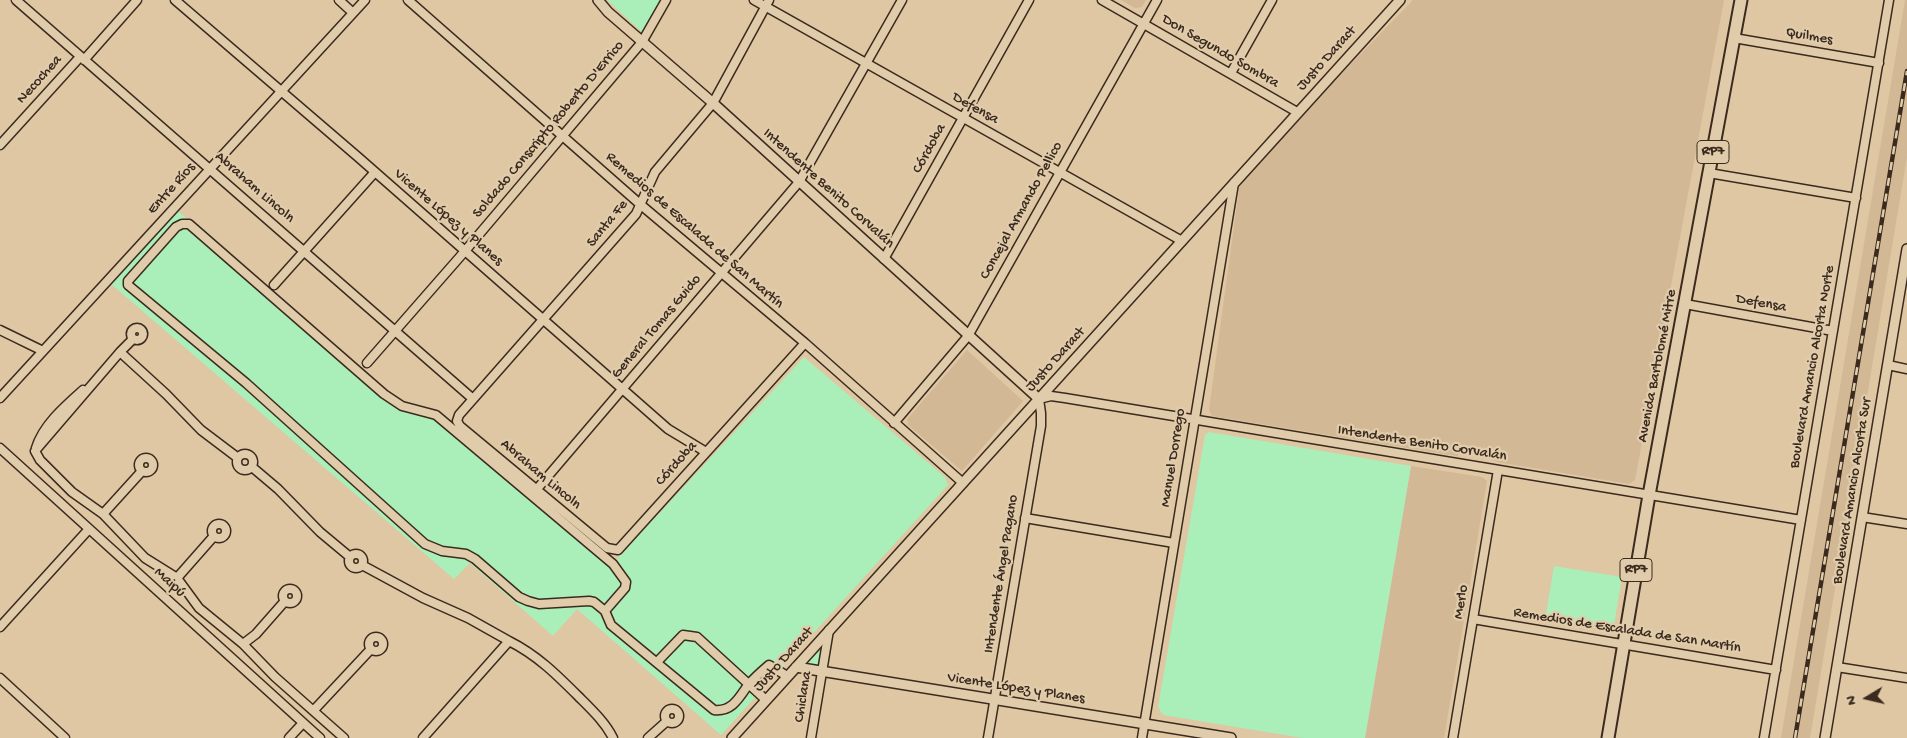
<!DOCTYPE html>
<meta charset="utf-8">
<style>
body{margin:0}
#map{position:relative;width:1907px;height:738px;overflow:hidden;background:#dfc7a3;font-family:"Gochi Hand",sans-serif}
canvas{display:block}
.north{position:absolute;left:1842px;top:673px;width:50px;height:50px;-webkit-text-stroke:4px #e0ccab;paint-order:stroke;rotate:261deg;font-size:14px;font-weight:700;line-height:20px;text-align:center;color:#3b2a1e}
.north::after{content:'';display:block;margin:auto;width:18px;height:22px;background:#3b2a1e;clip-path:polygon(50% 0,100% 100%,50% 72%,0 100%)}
</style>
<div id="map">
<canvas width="1907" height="738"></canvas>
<div class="north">N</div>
</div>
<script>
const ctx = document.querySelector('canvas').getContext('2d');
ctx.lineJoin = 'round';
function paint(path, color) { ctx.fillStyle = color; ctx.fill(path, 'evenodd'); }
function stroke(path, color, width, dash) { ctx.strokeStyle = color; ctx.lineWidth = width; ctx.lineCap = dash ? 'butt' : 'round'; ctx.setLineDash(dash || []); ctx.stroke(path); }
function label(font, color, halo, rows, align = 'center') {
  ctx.font = font + ' "Gochi Hand",sans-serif'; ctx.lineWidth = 4.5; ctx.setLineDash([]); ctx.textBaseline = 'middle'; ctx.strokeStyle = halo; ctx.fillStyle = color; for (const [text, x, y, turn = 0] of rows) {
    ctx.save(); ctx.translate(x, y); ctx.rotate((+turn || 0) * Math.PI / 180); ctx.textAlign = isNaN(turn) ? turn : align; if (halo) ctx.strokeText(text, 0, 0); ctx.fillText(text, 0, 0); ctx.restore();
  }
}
const built = new Path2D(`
 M1121,0H1146L1142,7L1135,8Z
 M1413,0H1724L1635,480L1629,484L1497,462L1489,456L1461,452L1457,456L1212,416L1209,410L1239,189L1245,173Z
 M1905,0H1907V157L1810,738H1781Z
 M967,350L1023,401L962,471L908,425L907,419Z
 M1411,466L1482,477L1487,481L1465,614L1444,738H1365Z`);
const green = new Path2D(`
 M607,0H661L642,32Z
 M178,211L402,404L440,413L615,561L804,357L945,477L948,485L721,735L577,609L553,636L470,563L454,579L111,284Z
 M1209,432L1411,466L1365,738H1303L1163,715L1158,707L1205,435Z
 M1554,566L1622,577L1613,631L1545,620Z
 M822,644L823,645L818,665L805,663Z`);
const minor = new Path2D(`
 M16,0L473,399
 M175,0L358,157L668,429L706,452
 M339,0L352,12
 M408,0L641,205L805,343L963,483
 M754,0L1182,241
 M769,0L713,103L655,172L636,214L459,415L457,421L460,426L607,548L618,550L805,343
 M1102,0L1297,112
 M1734,38L1879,63
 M84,60L137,0
 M1231,73L1272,0
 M0,145L80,57
 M1709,173L1856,198
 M884,259L1029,0
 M274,285L375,172
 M1685,304L1833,331
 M131 334a6 6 0 1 1 12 0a6 6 0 1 1-12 0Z
 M0,330L43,351
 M120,352L133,339
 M367,363L465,251L642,42L666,0
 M1888,365L1907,369
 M0,398L365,0
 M894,423L968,336L1157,0
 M0,448L320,738
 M36,448C43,425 65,406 83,390
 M237 462a8 8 0 1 1 16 0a8 8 0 1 1-16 0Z
 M238,458L201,430L166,394L120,352L35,451L40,460L72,492L103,514L145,558L177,578L199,608L243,644L275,677L344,738
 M139 465a7 7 0 1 1 14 0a7 7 0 1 1-14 0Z
 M252,467L278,489L320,532L350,557
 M537,489L799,182L902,0
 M103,514L142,471
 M1862,517L1907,524
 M1025,518L1174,543
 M212 531a7 7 0 1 1 14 0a7 7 0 1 1-14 0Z
 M349 561a7 7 0 1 1 14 0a7 7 0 1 1-14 0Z
 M362,565L423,598L468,618L509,641L423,738
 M177,578L214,536
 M283 596a7 7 0 1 1 14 0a7 7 0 1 1-14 0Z
 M605,611L594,602L589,601L539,604L528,601L519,597L475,559L466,554L442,551L425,544L246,383L128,285V281L176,227L182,224H189L384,394L402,406L436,415L613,564L626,582L625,588L605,611L611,625L714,710C732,712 739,698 748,685C754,678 762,671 769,665L787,676
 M1473,619L1776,670
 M0,627L89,529
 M369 644a7 7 0 1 1 14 0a7 7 0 1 1-14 0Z
 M509,641C537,655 557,675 578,696C591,709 605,722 613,738
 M243,644L256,634L285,601
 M657,662L683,635L697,637L766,700
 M1837,667L1907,678
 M0,678L65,738
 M665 716a7 7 0 1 1 14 0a7 7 0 1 1-14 0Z
 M314,710L371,649
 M289,738L303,723
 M648,738L667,721
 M811,738L829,630
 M988,738L1041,426V413L1039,399L1051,396L1065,398L1801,520
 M1142,738L1234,183
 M1453,738L1498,470
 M1764,738L1889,0`);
const tertiary = new Path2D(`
 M598,0L608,12L713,103L1039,399
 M796,667L1231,738
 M732,738L1400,0
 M1825,738L1907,249`);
const primary = new Path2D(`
 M1608,738L1649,495L1741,0`);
const rail = new Path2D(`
 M1795,738L1907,71`);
const shields = [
 [1713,152,32],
 [1636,570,32]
];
const shieldNames = [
 ["RP7",1713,152],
 ["RP7",1636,570]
];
const streetNames = [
 ["Quilmes",1809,37,10],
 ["Don Segundo Sombra",1220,52,30],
 ["Justo Daract",1327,59,-48],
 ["Necochea",40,80,-48],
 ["Defensa",975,109,29],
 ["Soldado Conscripto Roberto D'Errico",549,130,-50],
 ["Córdoba",930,149,-61],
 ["Abraham Lincoln",254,188,41],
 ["Entre Ríos",172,189,-48],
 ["Intendente Benito Corvalán",828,189,42],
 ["Concejal Armando Pellico",1022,211,-61],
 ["Vicente López y Planes",448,218,41],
 ["Santa Fe",608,224,-51],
 ["Remedios de Escalada de San Martín",694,231,41],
 ["Defensa",1761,304,10],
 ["General Tomas Guido",657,327,-50],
 ["Justo Daract",1056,360,-48],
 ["Avenida Bartolomé Mitre",1658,366,-79],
 ["Boulevard Amancio Alcorta Norte",1813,367,-80],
 ["Intendente Benito Corvalán",1422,444,9],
 ["Manuel Dorrego",1174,458,-81],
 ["Córdoba",677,464,-48],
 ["Abraham Lincoln",540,475,40],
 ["Boulevard Amancio Alcorta Sur",1853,491,-81],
 ["Intendente Ángel Pagano",1002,574,-81],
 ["Maipú",169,583,42],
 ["Merlo",1462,602,-81],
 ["Remedios de Escalada de San Martín",1627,631,9],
 ["Justo Daract",784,660,-48],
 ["Vicente López y Planes",1016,689,9],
 ["Chiclana",804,697,-81]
];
paint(built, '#d2b894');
paint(green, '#aaeeb9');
stroke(minor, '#3b2a1e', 11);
stroke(tertiary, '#3b2a1e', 12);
stroke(primary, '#3b2a1e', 15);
stroke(minor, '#e0ccab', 8);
stroke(tertiary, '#e0ccab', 9);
stroke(primary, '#e0ccab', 11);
stroke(rail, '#3b2a1e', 4.5);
stroke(rail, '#e0ccab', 2.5, [8]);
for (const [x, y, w] of shields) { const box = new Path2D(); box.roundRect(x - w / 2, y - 11.5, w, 23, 4); ctx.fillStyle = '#e0ccab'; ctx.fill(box); stroke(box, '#3b2a1e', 1); }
label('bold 14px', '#3b2a1e', null, shieldNames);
label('15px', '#3b2a1e', '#e0ccab', streetNames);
</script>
